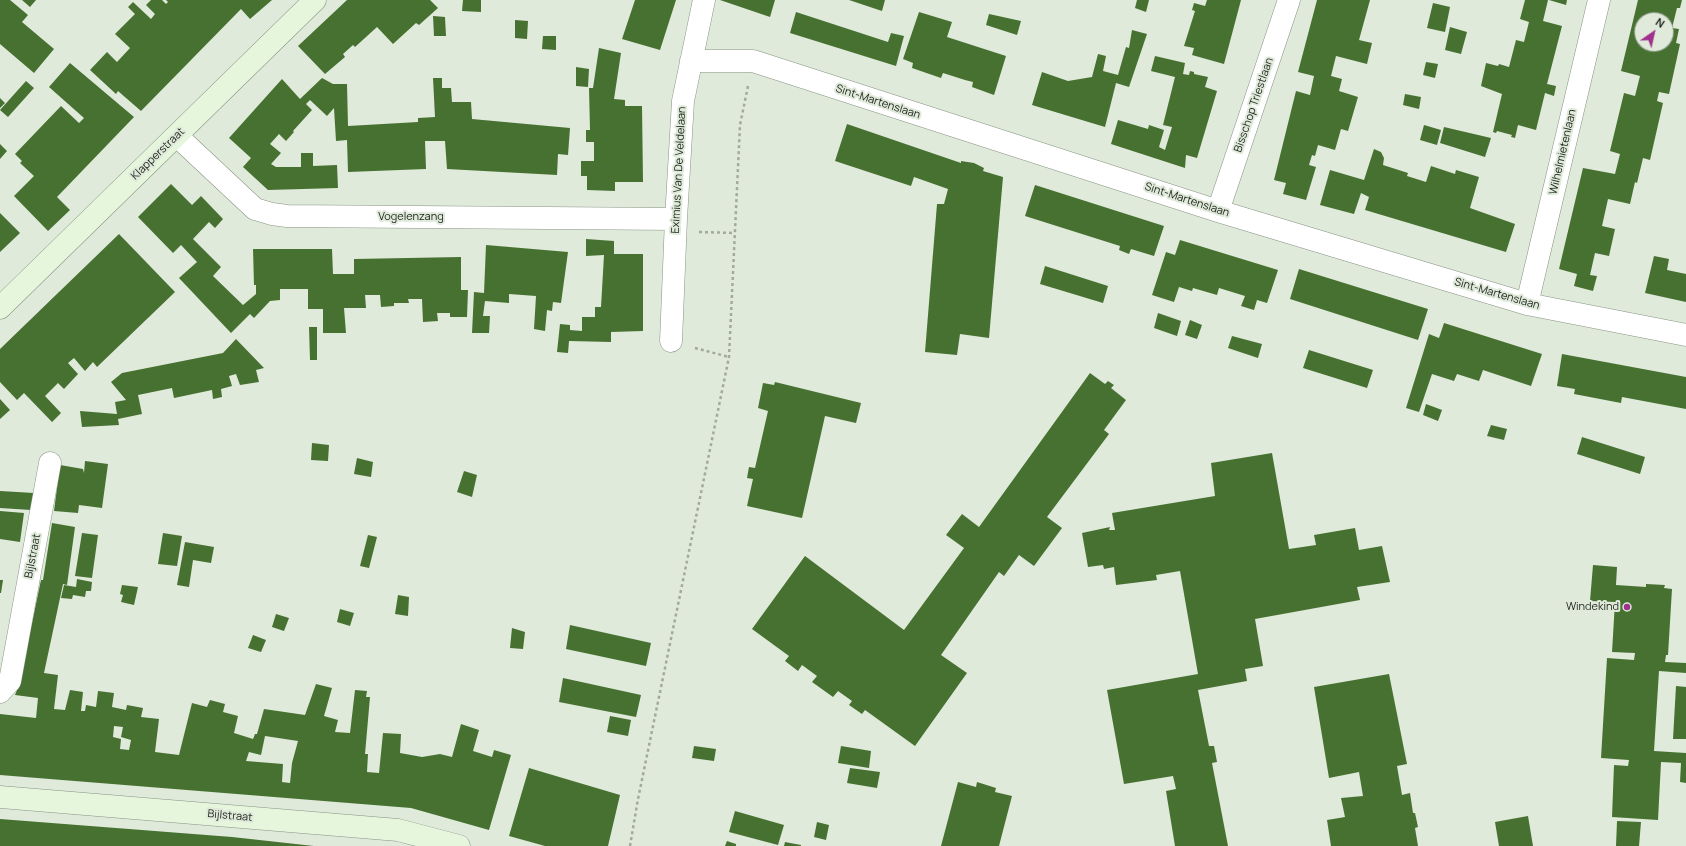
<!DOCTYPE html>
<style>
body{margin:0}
#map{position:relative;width:1686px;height:846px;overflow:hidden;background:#dfeada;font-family:Manrope,sans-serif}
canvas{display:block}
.north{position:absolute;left:1634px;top:12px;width:40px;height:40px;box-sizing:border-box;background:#dfeada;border:1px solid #929a8e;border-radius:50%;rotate:34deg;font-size:11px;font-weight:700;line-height:16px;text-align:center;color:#1e221c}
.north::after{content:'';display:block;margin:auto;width:14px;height:18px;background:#a1308e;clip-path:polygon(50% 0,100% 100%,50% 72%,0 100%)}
</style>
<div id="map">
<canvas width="1686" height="846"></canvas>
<div class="north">N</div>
</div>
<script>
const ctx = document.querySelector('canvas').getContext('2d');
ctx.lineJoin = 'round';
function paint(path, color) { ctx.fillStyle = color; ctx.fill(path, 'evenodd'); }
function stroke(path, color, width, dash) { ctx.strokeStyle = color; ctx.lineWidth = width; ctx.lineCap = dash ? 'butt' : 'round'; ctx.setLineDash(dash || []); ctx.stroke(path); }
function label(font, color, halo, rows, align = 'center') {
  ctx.font = font + ' Manrope,sans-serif'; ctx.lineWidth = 4; ctx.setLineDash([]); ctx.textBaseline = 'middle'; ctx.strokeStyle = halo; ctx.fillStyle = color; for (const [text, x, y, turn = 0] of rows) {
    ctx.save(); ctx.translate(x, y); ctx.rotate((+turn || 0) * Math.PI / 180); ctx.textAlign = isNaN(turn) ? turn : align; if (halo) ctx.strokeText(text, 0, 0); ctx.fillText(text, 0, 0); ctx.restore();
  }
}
const building = new Path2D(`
 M0,0H10L28,15L22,22L54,49L34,73L0,44Z
 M22,0H36L30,7Z
 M151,0H162L166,4L168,2L166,0H272L250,19L241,9L141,111L118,91L116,94L90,70L107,52L117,62L130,48L115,34L135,14L128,7L133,2L151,19L155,14L146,5Z
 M347,0H430L438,8L419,25L416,23L393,44L377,27L355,47L353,45L343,54L345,57L325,74L298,46Z
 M463,0H481V12L462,11Z
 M635,0H676L660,50L622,39Z
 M720,0H775L770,17Z
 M849,0H885L882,11Z
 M1137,0H1149L1146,12L1135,8Z
 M1207,0H1241L1224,64L1192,55L1194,48L1184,46L1195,11L1192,10L1194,3L1205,6Z
 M1317,0H1370L1359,40L1372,43L1367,64L1336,56L1331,76L1342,79L1339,91L1358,97L1348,131L1341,129L1335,150L1318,145L1315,156L1312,155L1309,165L1316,167L1306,200L1283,194L1286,183L1274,180L1296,91L1310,95L1314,76L1298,72Z
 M1525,0H1548L1543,21L1562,26L1547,84L1556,86L1554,96L1545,93L1536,130L1518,125L1515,138L1511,137L1512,135L1497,131L1496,133L1493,132L1502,94L1481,86L1486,63L1498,66L1499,64L1509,67L1516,40L1524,42L1529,22L1520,19Z
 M1549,0H1567L1566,5Z
 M1638,0H1682L1680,8H1677L1672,28L1679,29L1676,43L1680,44L1669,94L1659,92L1657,101L1663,103L1650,160L1643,158L1637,183L1635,182L1630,204L1608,199L1602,226L1615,229L1609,256L1595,253L1590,275L1597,276L1593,291L1574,286L1577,274L1559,269L1583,168L1615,174L1620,154L1610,151L1624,93L1635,96L1640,76L1621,71ZM1642,20H1666V44H1642Z
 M1433,3L1450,7L1445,32L1427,28Z
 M796,12L888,42L891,33L904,36L896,66L790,33Z
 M919,12L952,22L947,37L1006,56L994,95L972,87L973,82L965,80L943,73L941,78L912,68L913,63L903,59Z
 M989,14L1021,21L1017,35L986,25Z
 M433,16L445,17L446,36H434Z
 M515,20L528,21L527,39L515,38Z
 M1450,27L1467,32L1461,54L1445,50Z
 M1132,30L1147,34L1129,87L1116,83L1105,127L1032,105L1042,72L1068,81L1092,77L1098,54L1106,56L1103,71L1118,75L1126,47L1129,48Z
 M543,36H556V50L542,49Z
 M599,48L621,53L614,99L625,100V106H642L643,182H615V191L587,190V176H581V161H594V142H586V130H590L589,88H593Z
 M1155,56L1185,63L1183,74L1189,75L1190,71L1194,72V74L1208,77L1205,87L1217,91L1197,158L1186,155L1185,168L1111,144L1118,120L1148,129L1149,125L1164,130L1159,147L1165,150L1172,127L1163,125L1175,77L1151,71Z
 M1426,62L1438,64L1435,78L1423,75Z
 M70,63L134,117L57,197L70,210L48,231L14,196L34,176L20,163L22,161L15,154L61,106L79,123L84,118L49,87Z
 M576,67L589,69L588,87L576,86Z
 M322,78L333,84H347L348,126L418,122V118L435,117L433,78H442V88H451L452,102H471L472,119L570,128L568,155L558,154L557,175L447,169L445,141H425L426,169L348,172L347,140L336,141L334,108L327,116L310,100L306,104L312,110L293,131L294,132L286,141L279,134L270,144L281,153L271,164L276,167H301V153H313V166L337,165L338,188L268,190L243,167L251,158L229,138L282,79L300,99Z
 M26,81L34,88L8,117L0,110Z
 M1405,94L1421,97L1419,109L1403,105Z
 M0,98L5,103L0,108Z
 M847,124L961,163V161L974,163L984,168L983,171L1003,177L989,338L960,334L957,355L925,352L937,204H944L948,189L914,177L911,186L835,161Z
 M1424,125L1441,130L1437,145L1420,140Z
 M1444,127L1491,138L1485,157L1440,143Z
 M0,144L7,151L0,159Z
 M1374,149L1381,152L1384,158L1383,165L1408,173L1407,176L1426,182L1431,166L1455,174L1456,170L1479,177L1470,208L1515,224L1506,252L1365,210L1369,197L1361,193L1354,214L1320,205L1330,170L1364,180Z
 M171,184L192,205L201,196L223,219L215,228L209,222L193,239L221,267L213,276L243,305L256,294V285H254L253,249H332L333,274H354V259L461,257V290H468L467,317H450V313H437L438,321L423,322L422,299H408L409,303H394V306L381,307L380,295H365L366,308H344L346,333H323V309H308V289H280V300L270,301L254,318L250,314L231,333L179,278L197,262L181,245L173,253L138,217Z
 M1035,185L1164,226L1154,256L1131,249L1129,254L1119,250L1120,246L1025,216Z
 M0,213L20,233L0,252Z
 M119,234L175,292L97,367L93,362L85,371L74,358L68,363L78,374L64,389L58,383L45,396L61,413L52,422L24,393L17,400L0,382V349Z
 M586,239L614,241V254H643V331L611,332V342L569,341L568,353L557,352L560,324L570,325V330L582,331V317H595V307H601L604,255L586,256Z
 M1180,240L1278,270L1267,303L1257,300L1254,310L1241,306L1245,296L1219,288L1217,295L1193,288L1192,291L1179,287L1174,302L1152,295L1166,252L1175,255Z
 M486,245L568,252L561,303L553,302L552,311L547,310L545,331L534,329L536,296L509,294V303L485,301L483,316H490L489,333H472L474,292L484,293Z
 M1654,256L1669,259L1667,270L1686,274V302L1645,293Z
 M1045,266L1108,286L1103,303L1040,284Z
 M1299,269L1428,309L1418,340L1290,299Z
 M1158,313L1181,321L1177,336L1154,328Z
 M1190,320L1202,325L1197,339L1185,335Z
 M1444,323L1542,354L1531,386L1483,370L1479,381L1457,374L1454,381L1432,374L1419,412L1406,408L1429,334L1439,338Z
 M309,327H317V360H310Z
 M1232,336L1262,344L1258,358L1228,348Z
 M236,339L264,368L256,370L259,382L240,385L236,374L229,376L232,386L221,389L222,397L213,399L212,390L174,398L172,388L138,395L142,414L118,419L119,425L82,427L80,411L117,414L115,402L126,400L111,382L122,373L223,353Z
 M1309,350L1373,370L1367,388L1303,368Z
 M1562,354L1686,377V409L1622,397L1621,403L1574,394L1575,389L1557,386Z
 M1090,373L1105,384L1108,381L1114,385L1111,388L1126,400L1104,430L1109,434L1047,517L1062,528L1034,566L1019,555L1004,576L999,572L941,655L967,673L915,746L865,710L862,714L849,705L852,701L838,691L833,697L812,682L817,676L802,665L798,671L785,661L789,656L752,629L805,556L904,630L964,548L946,535L962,514L979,527Z
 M775,382L861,403L856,423L825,416L802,518L747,506L753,479L747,478L749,467L755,468L768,411L758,408L763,383L774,385Z
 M0,399L10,410L0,419Z
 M1426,404L1442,410L1438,421L1423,415Z
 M1491,425L1507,429L1504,440L1487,436Z
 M1582,437L1645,457L1640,474L1577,454Z
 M312,443L329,445L328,461L311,460Z
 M1272,453L1289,549L1316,545L1314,535L1355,528L1359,550L1382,546L1390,582L1357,587L1360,600L1255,619L1263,666L1245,669L1247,681L1198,690L1209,746H1214L1217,762L1212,763L1228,846H1175L1166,791L1176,789L1173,776L1124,784L1107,690L1198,674L1180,571L1156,575L1157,580L1116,585L1114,567L1104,569L1103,565L1088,567L1082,533L1110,527L1109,530H1115L1112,513L1215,496L1211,463Z
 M357,458L373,462L371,477L354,474Z
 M85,461L108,464L102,508L79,505L78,513L54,511L60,465L83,469L84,473Z
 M464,471L477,475L472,497L457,492Z
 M0,491L34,493L31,510L0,508Z
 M0,511L24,513L20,542L0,539Z
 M52,523L75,527L67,585L63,584L44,673L58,675L54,709L65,710L70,690L83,692L81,711H85L86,705L96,707L98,691L114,693L112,707L126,710L127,705L143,708L141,717L159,719L155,752L179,755L192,703L207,707L210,700L225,704L223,712L238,716L234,733L253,739L255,734H257L264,709L305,715L316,684L332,688L324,716L338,720L335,732L350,733L355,690L367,691L366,697H370L365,754H368L367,772L379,773L383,733L401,734L400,753L422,757L440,754L452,757L461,724L479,730L473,751L492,757L494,750L511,755L489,830L411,808L0,775V714L36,718L38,698L15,695L19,685L41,580H43ZM114,726L123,727L121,737L131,740L129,750L120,749L121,739L113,737ZM265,736L298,741L292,763L290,783L282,782L283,764L246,761L249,752L261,755Z
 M82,533L98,535L92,578L75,576Z
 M163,533L182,536L177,566L158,564Z
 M368,535L377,537L369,568L360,566Z
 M185,542L214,547L211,563L193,560L189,587L177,585Z
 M1593,565L1617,567L1616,585L1646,587V584L1665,585L1664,588L1672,589L1668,655H1666L1665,662L1686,663V673L1659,671L1654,751L1686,753V783L1680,782L1681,763L1661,762L1658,820L1612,817L1614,765L1628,766L1629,760L1601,758L1607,658L1634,660L1635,653L1612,652L1615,602L1590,601Z
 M77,579L92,582L91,591H86L85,597L73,595L72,599L61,598L64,585L76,587Z
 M0,580H3L1,593H0Z
 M122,585L138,587L134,605L121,602L123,595L120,594Z
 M398,595L409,597L408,616L395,614Z
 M340,609L354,613L350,626L337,622Z
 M276,614L289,618L284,631L272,627Z
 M570,625L651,643L646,666L566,649Z
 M512,628L525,632L523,649L510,648Z
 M253,635L266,640L261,652L248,648Z
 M1389,674L1407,764L1397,766L1402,795L1410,793L1413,813H1415L1418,827L1415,828L1418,846H1331L1327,820L1345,817L1341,798L1363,796L1359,772L1329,778L1314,687Z
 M563,678L641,695L636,717L559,702Z
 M1676,686L1686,687V739H1673Z
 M610,716L631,720L628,736L607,732Z
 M694,746L716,749L714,761L692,758Z
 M841,746L871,751L869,768L838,763Z
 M529,768L620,795L608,846H545L509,836Z
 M850,768L880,772L877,788L847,783Z
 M958,782L976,787L977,782L996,788L995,792L1012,796L999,846H941Z
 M735,811L784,825L778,845L729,832Z
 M1528,816L1533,846H1499L1495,822Z
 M0,819L232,837L314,846H0Z
 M1617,821L1641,822L1639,846H1616Z
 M817,822L829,825L826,840L814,837Z
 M727,841L736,844V846H725Z
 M785,842L801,845V846H784Z`);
const path = new Path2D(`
 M699,232L735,233
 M695,348L729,357
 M630,846L638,799L729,357L740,125L748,86`);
const street = new Path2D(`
 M691,61H753L1218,211L1527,304L1686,335
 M177,136L255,209L272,214L287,216L676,219
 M1218,211L1289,0
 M1527,304L1599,0
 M671,341L676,219L683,101L704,0
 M0,692L10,681L50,463`);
const secondary = new Path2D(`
 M0,308L315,0
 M0,797L398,830L459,846`);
const markers = [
 [1627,607,4,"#a1308e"]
];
const streetNames = [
 ["Sint-Martenslaan",878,102,18],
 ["Bisschop Triestlaan",1254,105,-71],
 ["Wilhelmietenlaan",1563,152,-77],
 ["Klapperstraat",158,154,-44],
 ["Eximius Van De Veldelaan",679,170,-87],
 ["Sint-Martenslaan",1187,200,18],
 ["Vogelenzang",411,217],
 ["Sint-Martenslaan",1497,294,16],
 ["Bijlstraat",33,556,-79],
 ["Bijlstraat",230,816,5]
];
const poiNames = [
 ["Windekind",1619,607]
];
paint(building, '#477131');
stroke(street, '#899384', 23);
stroke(secondary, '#899384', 23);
stroke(path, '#a2aa9e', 2.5, [3, 3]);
stroke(street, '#fff', 22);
stroke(secondary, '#e5f6dc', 22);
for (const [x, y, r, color] of markers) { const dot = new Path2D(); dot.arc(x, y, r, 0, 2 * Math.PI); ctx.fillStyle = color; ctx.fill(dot); stroke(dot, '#dfeada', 1.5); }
label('11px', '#1e221c', '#dfeada', streetNames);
label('11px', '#1e221c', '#dfeada', poiNames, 'right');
</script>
